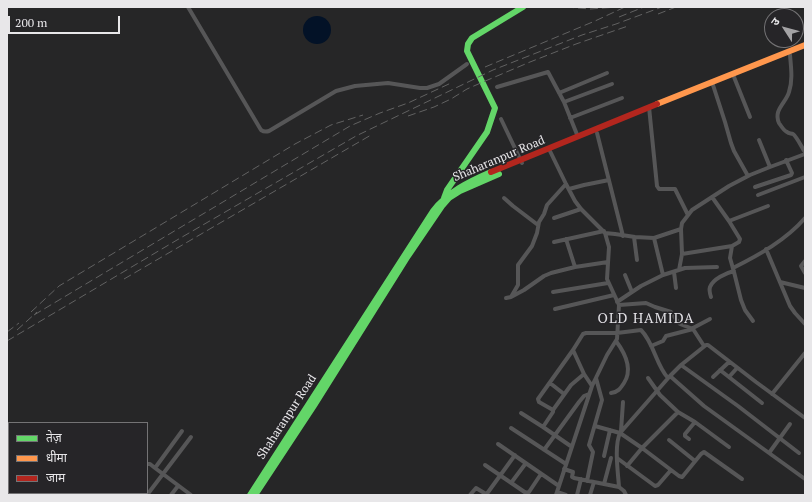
<!DOCTYPE html>
<meta charset="utf-8">
<style>
body{margin:0}
#map{position:relative;width:812px;height:502px;overflow:hidden;background:#262627;font-family:"PT Serif","Noto Sans Devanagari",serif}
canvas{display:block}
.frame{position:absolute;inset:0;border:8px solid #e8e7e9;pointer-events:none}
.legend{position:absolute;left:8px;top:422px;width:140px;height:72px;box-sizing:border-box;background:#262528;border:1px solid #747375;margin:0;padding:5px 7px;list-style:none;font-size:12px;color:#e8e7e9}
.legend li{display:flex;align-items:center;gap:8px;height:20px}
.legend b{width:20px;border:1px solid #747375}
.north{position:absolute;left:764px;top:8px;width:40px;height:40px;box-sizing:border-box;background:#262528;border:1px solid #747375;border-radius:50%;rotate:306deg;font-size:11px;font-weight:700;line-height:16px;text-align:center;color:#e8e7e9}
.north::after{content:'';display:block;margin:auto;width:14px;height:18px;background:#a4a3a5;clip-path:polygon(50% 0,100% 100%,50% 72%,0 100%)}
.scale{position:absolute;left:8px;top:16px;width:112px;height:18px;box-sizing:border-box;border:2px solid #e8e7e9;border-top:0;padding-left:5px;font-size:12px;line-height:14px;white-space:nowrap;color:#e8e7e9;-webkit-text-stroke:3px #262528;paint-order:stroke}
</style>
<div id="map">
<canvas width="812" height="502"></canvas>
<div class="frame"></div>
<ul class="legend">
<li><b style="height:5px;background:#63d668"></b>तेज़</li>
<li><b style="height:5px;background:#ff974d"></b>धीमा</li>
<li><b style="height:5px;background:#b3261e"></b>जाम</li>
</ul>
<div class="north">उ</div>
<div class="scale">200 m</div>
</div>
<script>
const ctx = document.querySelector('canvas').getContext('2d');
ctx.lineJoin = 'round';
function paint(path, color) { ctx.fillStyle = color; ctx.fill(path, 'evenodd'); }
function stroke(path, color, width, dash) { ctx.strokeStyle = color; ctx.lineWidth = width; ctx.lineCap = dash ? 'butt' : 'round'; ctx.setLineDash(dash || []); ctx.stroke(path); }
function label(font, color, halo, rows, align = 'center') {
  ctx.font = font + ' "PT Serif",serif'; ctx.lineWidth = 3; ctx.setLineDash([]); ctx.textBaseline = 'middle'; ctx.strokeStyle = halo; ctx.fillStyle = color; for (const [text, x, y, turn = 0] of rows) {
    ctx.save(); ctx.translate(x, y); ctx.rotate((+turn || 0) * Math.PI / 180); ctx.textAlign = isNaN(turn) ? turn : align; if (halo) ctx.strokeText(text, 0, 0); ctx.fillText(text, 0, 0); ctx.restore();
  }
}
const water = new Path2D(`
 M303 30a14 14 0 1 1 28 0a14 14 0 1 1-28 0Z`);
const street = new Path2D(`
 M188,7L261,130C264,132 266,132 269,131L336,91L355,86L388,83L420,88H427L439,84L467,64
 M790,55C791,67 793,80 789,92C786,103 773,110 779,123C781,126 784,131 787,132C789,134 791,133 793,134C797,137 802,148 805,152
 M734,77L750,117
 M713,85L725,122L731,143L734,151L748,176
 M497,87L548,72L564,102L578,137
 M559,93L607,73
 M564,102L612,84
 M649,107L657,186L659,189H675L688,215
 M570,118L622,98
 M501,119L522,163
 M597,133L623,236
 M759,140L770,167
 M549,149L566,184L575,201L581,209L605,233L609,247L607,279L619,305L617,339L607,355L592,386L556,495
 M755,187L791,175L792,173L786,160
 M569,189L584,185L609,180
 M758,195L805,177
 M712,197L729,221L740,239L739,242L732,246
 M504,198L513,206L538,225
 M554,218L581,209
 M729,221L768,206
 M605,233L615,234L635,237L654,238L681,229
 M634,237L637,260
 M654,238L663,275
 M566,239L575,267
 M554,242L604,231
 M766,249L790,306L795,313L805,324
 M682,254L732,246L730,258L734,272L741,300L745,310L753,321
 M805,261L801,266L805,273
 M733,268C759,255 786,240 805,218
 M679,270L682,254L681,229L682,223L692,210L729,186L750,175L770,167L805,154
 M674,272L676,288
 M625,275L632,292
 M780,282L805,288
 M553,292L608,283
 M511,297L518,285V265L532,246L537,233L539,222L544,214L547,205L566,184
 M711,297C710,294 709,290 710,287C713,279 726,273 734,271
 M506,298L511,297L524,290L544,276L551,273L575,267L608,262
 M617,302L641,286L663,275L685,268L717,267
 M619,305L646,303L655,307L671,312L675,318L680,324L693,329L704,346
 M555,309L614,295
 M693,328L710,319
 M651,346L663,341L666,336L693,329
 M573,350L584,374L592,386
 M681,365L738,406L799,453
 M720,370L762,403
 M670,376L704,406L805,479
 M713,377L729,362
 M729,377L737,368
 M648,378L660,395L678,412L695,422L729,447
 M550,383L564,394
 M611,393C618,392 620,389 624,383C633,369 625,353 616,341
 M772,394L805,353
 M553,410L571,385L584,374
 M521,413L543,427L572,447
 M595,426L620,433L642,448L679,476L682,477L683,476L701,454L704,452L742,479
 M543,427L553,412V410L539,402L538,399L573,350L583,334L586,333H617L641,330C654,343 656,365 668,378
 M511,428L566,464
 M621,431L623,402
 M689,439L685,436V434L695,422
 M669,440L695,461
 M498,444L559,486
 M544,450L579,402L584,396L589,394
 M769,453L790,424
 M604,456L610,430
 M617,458L655,486L658,485L671,470
 M147,464H150L155,468L191,495
 M485,465L526,493L529,492L541,474
 M627,466L642,448L678,412
 M155,468L182,431
 M564,469L573,472L572,477L574,478L619,487L624,491L626,495
 M587,481L593,452L589,445L602,400L596,378
 M511,483L526,463
 M604,484L611,458
 M619,487C618,472 614,446 620,433L670,376L681,365L706,345H708L756,382L805,418
 M557,492L566,495
 M130,493L132,495
 M93,495L94,493
 M123,495L124,493
 M147,495L191,437
 M171,495L178,486
 M470,495L476,488L486,494
 M486,495L515,455
 M577,495L581,479
 M590,495L594,482`);
const fast = new Path2D(`
 M445,201L444,198L447,190L487,132L495,108L467,51L468,44L472,38L523,7
 M250,495L433,211C448,192 468,182 491,172
 M255,495L315,404L408,256L442,206L449,198L460,191L499,174`);
const slow = new Path2D(`
 M657,104L805,45`);
const jam = new Path2D(`
 M491,172L657,104`);
const rail = new Path2D(`
 M566,7L590,9L618,7
 M658,14L676,7
 M619,17L644,7
 M485,67L595,21L625,7
 M408,116L434,107L451,99L467,89L483,82L530,62L576,44L628,26
 M124,279L371,135
 M31,312L59,286L295,144L331,125L363,115
 M34,315L350,126L380,113L408,103L451,83
 M17,330L37,312
 M7,332L19,323
 M7,341L177,240L356,136L493,70L582,35L616,24L662,7`);
const streetNames = [
 ["Shaharanpur Road",499,159,-23],
 ["Shaharanpur Road",287,417,-57]
];
const quarterNames = [
 ["OLD HAMIDA",646,319]
];
paint(water, '#031227');
stroke(street, '#565657', 4);
stroke(fast, '#63d668', 6);
stroke(slow, '#ff974d', 6);
stroke(jam, '#b3261e', 6);
stroke(rail, '#626262', 1, [8, 4]);
label('12px', '#e8e7e9', '#262528', streetNames);
ctx.letterSpacing = '1px';
label('14px', '#e3e2e6', '#262528', quarterNames);
ctx.letterSpacing = '0px';
</script>
